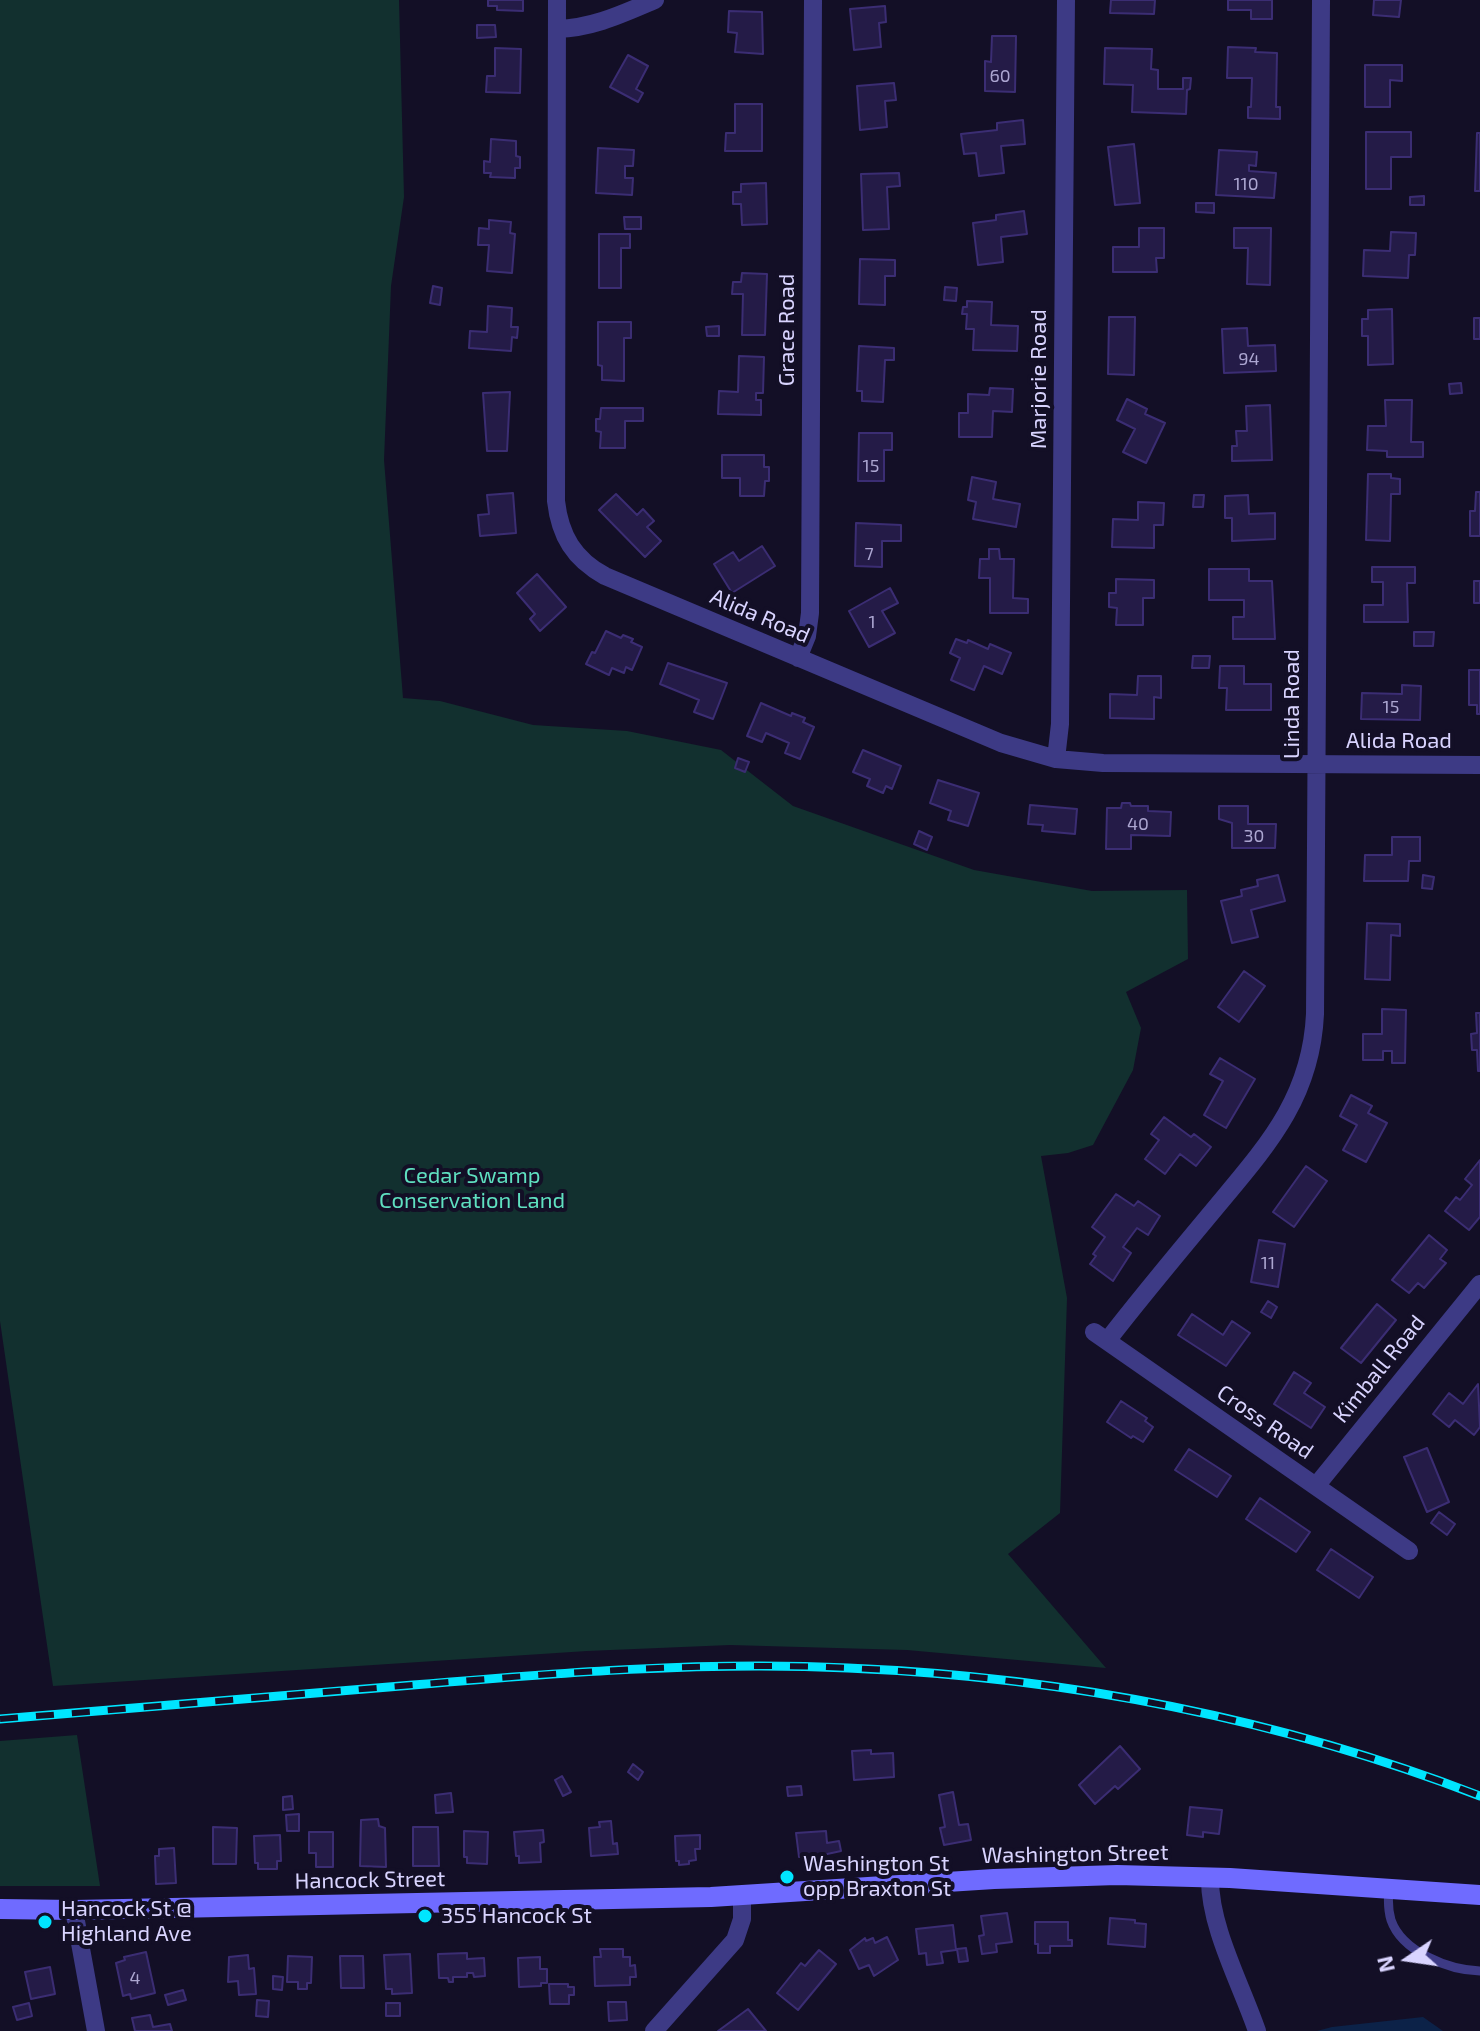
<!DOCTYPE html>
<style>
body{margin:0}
#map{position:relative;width:1480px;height:2031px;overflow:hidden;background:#130f26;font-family:"Exo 2",sans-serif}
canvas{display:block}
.north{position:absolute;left:1368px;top:1919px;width:80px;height:80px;-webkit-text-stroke:6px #130f26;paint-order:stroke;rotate:257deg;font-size:22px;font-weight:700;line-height:32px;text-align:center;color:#d9d4ff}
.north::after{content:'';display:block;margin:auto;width:28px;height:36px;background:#d9d4ff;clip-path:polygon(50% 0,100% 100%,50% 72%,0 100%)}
</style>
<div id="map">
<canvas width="1480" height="2031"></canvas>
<div class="north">N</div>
</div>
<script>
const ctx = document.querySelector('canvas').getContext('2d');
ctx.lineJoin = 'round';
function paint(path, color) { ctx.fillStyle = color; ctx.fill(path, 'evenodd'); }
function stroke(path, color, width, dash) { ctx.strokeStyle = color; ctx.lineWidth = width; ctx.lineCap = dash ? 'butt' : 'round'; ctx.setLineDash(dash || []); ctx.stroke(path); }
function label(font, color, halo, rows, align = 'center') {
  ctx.font = font + ' "Exo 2",sans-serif'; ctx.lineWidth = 8; ctx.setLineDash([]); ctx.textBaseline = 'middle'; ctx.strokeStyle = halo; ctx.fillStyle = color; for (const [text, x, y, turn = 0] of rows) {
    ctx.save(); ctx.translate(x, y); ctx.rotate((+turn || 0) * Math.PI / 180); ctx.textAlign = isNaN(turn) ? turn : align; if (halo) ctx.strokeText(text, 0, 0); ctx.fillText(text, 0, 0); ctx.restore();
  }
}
const green = new Path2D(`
 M0,0H399L404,197L391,286L384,460L403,698L440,701L533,725L627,731L721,750L793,806L974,870L1092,891L1187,890L1188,959L1126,992L1141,1028L1133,1070L1093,1145L1068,1153L1041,1156L1067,1298L1060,1513L1008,1554L1106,1668L907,1650L730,1645L587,1651L53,1686L0,1321Z
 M77,1735L100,1886H0V1741Z`);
const water = new Path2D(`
 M1423,2017L1443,2031H1317L1332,2027Z`);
const building = new Path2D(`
 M488,0H523V11L497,10V6H488Z
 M1111,0H1155L1154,14L1110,13Z
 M1228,0H1272V19H1251V10H1228Z
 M1374,0H1401L1399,17L1373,15Z
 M885,6L886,22L879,23L881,47L854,50L850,9Z
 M729,11L762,12L763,54L735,52L737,33L728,32Z
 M477,25H495L496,37L477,38Z
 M992,36H1016L1015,92L985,91V61L991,62Z
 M1228,47L1256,48L1255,52L1277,53L1276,107H1280V119L1248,118V107H1251L1252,78H1227Z
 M495,48L521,49L520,93L486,92L487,76H495Z
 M1105,48L1152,49L1151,69L1158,70V89H1183V78H1191L1190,89L1187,90L1186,114L1132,112L1133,85L1104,84Z
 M628,55L648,66L636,89L643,93L638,102L610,87Z
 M1365,65H1402V81L1390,80V107H1365Z
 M894,83L896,100L885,101L887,127L860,130L857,86Z
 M735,104H762V151H725L726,133H735Z
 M1023,120L1025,144L1001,146L1004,173L979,176L976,153L964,154L961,134L997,130V123Z
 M1366,132H1411V157H1391V189H1366Z
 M1477,133H1480V191H1475Z
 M491,139L516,141V156L520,157V168H515V178L490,177L491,173H484V161L490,162Z
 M1134,144L1140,203L1115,205L1108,147Z
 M598,148L634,150L633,166H625V178H633L632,195L596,193Z
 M1219,150L1257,152L1256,166L1249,165V171L1276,173L1274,198L1216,195Z
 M899,173L900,186L887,187L889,229L863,230L861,174Z
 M766,183L767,224L742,225L741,204H733V192H741V184Z
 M1424,196V205H1410V197Z
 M1196,203H1214V213L1196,212Z
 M1024,211L1027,234L1001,237L1003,262L978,265L973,223L996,220V215Z
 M624,217H641V229H625Z
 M489,220L511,222L510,233L515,234L512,273L487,271L489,245H478L479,228L489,229Z
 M1139,228H1164V258H1156L1157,272H1113V247H1139Z
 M1234,228H1271L1270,285L1247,284L1248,248H1234Z
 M1391,232L1416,233L1415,255H1409L1408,278L1363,276L1364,250L1390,251Z
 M599,234H630V248H621V288H599Z
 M860,259L895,260V276H885V305L859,304Z
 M742,273L767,274L765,335H742L743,294H732L733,282H741Z
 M433,286L442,288L440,305L430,303Z
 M945,287L957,288L956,301L944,300Z
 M967,301L992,302L991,325L1018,326L1017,351L973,350L974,329H966L967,314H962L963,307H967Z
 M488,306L512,308L511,327H518L517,338L512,337L511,351L469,348L470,331L487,332Z
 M1392,309L1393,364L1368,365V336H1362V319H1368V310Z
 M1109,317H1135L1134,375L1108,374Z
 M1474,318H1480V339H1474Z
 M598,322H631V338H624V381L602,380V366L598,365Z
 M719,326V336H707L706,327Z
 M1247,328L1248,346L1275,345L1276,371L1224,373L1222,329Z
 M859,346L894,348V360H885L883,402L862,401V391H857Z
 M739,356L764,357L763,393H756V400H761V415L718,414L719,391L738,392Z
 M1461,383L1462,393L1450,394L1449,384Z
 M990,388L1013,389L1012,412L993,411L992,437H959V413H968V394L989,395Z
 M510,392L507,451H487L483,393Z
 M1127,399L1147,409L1145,414L1165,423L1146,463L1123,452L1135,429L1117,420Z
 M1385,400H1412L1411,442H1423V457H1387V451L1367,450L1368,426H1386Z
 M1270,405L1272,460L1232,461V446H1237L1236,431H1247L1246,406Z
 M601,408H643V421H625V448H600L601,432L596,431V419H600Z
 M859,433H892V450H884V481H858Z
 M722,455H764V467H769V481H765L764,496H740V478H722Z
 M1368,474H1391V478L1400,479V494H1391L1390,541L1366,540Z
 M972,477L996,482L993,499L1020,504L1016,527L973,519L976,502L968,500Z
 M1476,492H1480V536H1470V511H1475Z
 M513,493L516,533L480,536L478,515L489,514L487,495Z
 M616,494L637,515L643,509L654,521L647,527L661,541L645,557L599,510Z
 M1194,495H1204L1203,507H1193Z
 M1248,495L1249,514L1275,513V539L1232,541V518H1225V496Z
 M1138,502L1164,503L1163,525H1154V548L1112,547L1113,519L1138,520Z
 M856,523L901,525V541H882V567L855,566Z
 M762,546L775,566L732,593L714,564L733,552L739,561Z
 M989,549H999L1000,559H1014L1013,598L1028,599V613H990V578H979L980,559H989Z
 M1372,567H1415V583H1407L1408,622H1364V605H1383V582H1372Z
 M1209,569H1249V581H1272L1275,639H1233V617H1244V600H1209Z
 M537,574L566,607L540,631L530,619L535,614L517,593Z
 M1116,579L1154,580V598H1143V625H1116L1117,608L1109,607V593H1116Z
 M1474,581H1480V603H1474Z
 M890,588L898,603L882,611L895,633L869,647L849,611Z
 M606,631L621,638L623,635L633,639L631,642L642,647L632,670L626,667L624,673L612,668L609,675L586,664L592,652L595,653Z
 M1414,632H1434L1433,646H1414Z
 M956,639L967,643L968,640L988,649L990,644L1011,653L1002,674L984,666L974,690L951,680L960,658L950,653Z
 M1193,656H1210L1209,668H1192Z
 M668,663L727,683L713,719L694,712L699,700L660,684Z
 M1220,666H1244V684H1271V710H1226L1227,688H1219Z
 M1469,670H1480V714H1477V705H1469Z
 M1138,676H1161V698L1154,697V719L1110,718V694L1137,695Z
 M1402,685L1421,686L1420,720L1361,719L1362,693L1402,694Z
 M761,703L791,716L792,713L805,718L803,722L814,727L800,759L785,753L789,743L766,733L762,742L747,736Z
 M863,750L901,766L892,789L886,786L883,793L867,786L870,779L853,772Z
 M738,758L749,762L745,772L735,768Z
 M938,780L979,793L968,826L948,820L951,811L930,803Z
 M1122,803H1130L1131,806H1148V811L1171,812L1170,836L1131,835V849H1106L1107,808H1121Z
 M1030,805L1077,809L1075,834L1042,831L1043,825L1028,824Z
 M1219,806H1248V824H1276L1275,848H1232V823L1219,819Z
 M919,831L932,837L927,850L914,844Z
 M1392,837H1420V861H1409L1408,881H1364L1365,855H1392Z
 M1278,875L1285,901L1251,910L1258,937L1232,943L1221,901L1242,896L1241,890L1258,886L1257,880Z
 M1423,875L1434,877L1432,889L1422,888Z
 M1367,923L1400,924V936L1391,935L1390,980L1365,979Z
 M1244,971L1265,986L1239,1022L1218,1007Z
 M1382,1009L1406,1010L1405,1063H1392V1051H1383V1060H1363V1034H1382Z
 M1476,1013H1480V1071H1478L1477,1050H1472L1471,1034L1477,1033Z
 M1220,1058L1255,1079L1226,1128L1204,1115L1223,1081L1210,1074Z
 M1351,1095L1372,1106L1368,1113L1387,1123L1366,1162L1343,1150L1357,1125L1340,1116Z
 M1164,1117L1191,1137L1194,1134L1211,1147L1196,1166L1180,1154L1165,1174L1145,1159L1159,1140L1151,1134Z
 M1480,1160V1217L1469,1230L1445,1211L1456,1197L1460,1200L1472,1185L1465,1179Z
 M1306,1166L1327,1181L1294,1227L1273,1212Z
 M1116,1194L1134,1206L1138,1201L1160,1216L1148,1235L1137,1228L1123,1247L1131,1253L1113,1281L1090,1264L1096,1256L1093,1254L1105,1237L1092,1227Z
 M1429,1235L1447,1250L1440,1259L1446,1263L1424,1288L1418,1283L1409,1293L1392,1280Z
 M1259,1240L1285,1244L1278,1287L1251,1282Z
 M1268,1301L1277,1307L1271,1318L1261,1312Z
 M1377,1304L1396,1320L1361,1363L1341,1348Z
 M1192,1314L1223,1335L1232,1321L1250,1333L1226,1366L1178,1335Z
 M1294,1372L1311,1383L1304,1393L1325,1407L1311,1428L1274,1404Z
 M1478,1384L1480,1427L1474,1435L1455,1420L1449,1427L1433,1414L1449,1393L1463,1404Z
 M1121,1401L1147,1418L1145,1421L1153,1427L1143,1442L1133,1436L1131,1438L1107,1422Z
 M1427,1448L1449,1502L1427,1512L1404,1457Z
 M1189,1449L1231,1476L1217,1497L1175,1470Z
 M1260,1498L1310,1532L1296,1552L1246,1519Z
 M1439,1512L1455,1524L1447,1535L1431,1523Z
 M1331,1549L1373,1577L1359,1598L1317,1570Z
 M1120,1746L1140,1769L1118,1789L1115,1786L1095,1804L1079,1785Z
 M871,1750V1754L893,1753L894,1777L854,1780L852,1751Z
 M633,1764L643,1772L638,1780L628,1772Z
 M562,1776L571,1792L563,1796L555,1780Z
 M801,1786L802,1795L788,1796L787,1787Z
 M953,1792L959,1825L968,1824L971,1840L944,1845L940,1828L945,1827L939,1795Z
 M451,1793L453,1812L436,1813L435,1795Z
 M292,1796L293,1809L283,1810V1797Z
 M1190,1807L1222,1810L1219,1834L1203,1832V1837L1187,1835Z
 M299,1814V1831H287L286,1815Z
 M378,1819L379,1826L385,1828L386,1867L360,1866L361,1820Z
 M611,1821L613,1844L617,1843L618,1854L591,1856L589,1828L600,1827L599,1822Z
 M213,1827L237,1828L236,1864H213Z
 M413,1827H438L439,1866H413Z
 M543,1830L544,1842L540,1843L541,1862L519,1863V1856H516L514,1832Z
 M464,1831L488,1832L487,1864L467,1863V1857H464Z
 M826,1831L827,1843L839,1841L841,1851L818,1856L819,1860L811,1861L810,1856L799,1857L796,1833Z
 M309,1832H333V1867H316V1853H309Z
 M280,1835L281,1861H277V1869H258V1863H255L254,1836Z
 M700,1835V1849H695L696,1860L689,1861V1864L679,1865V1861H676L675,1836Z
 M174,1848L176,1883L156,1884L155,1856H159V1849Z
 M1007,1913L1012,1942L996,1944L997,1952L982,1954L979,1936L984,1935L981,1916Z
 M1110,1918L1135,1920V1923L1146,1924L1145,1947L1108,1944Z
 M1035,1922H1068V1940H1072V1946H1050V1953H1038V1944H1035Z
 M953,1925L956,1950L941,1952L943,1963L927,1965L926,1953L919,1954L916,1929Z
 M887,1937L898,1960L874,1976L869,1965L859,1969L850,1950L865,1938L866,1941L873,1938L875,1943Z
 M966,1948L968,1961L959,1962L957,1949Z
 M600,1949H623V1957H630V1966L635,1965L636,1977H630V1985L595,1986L594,1957H601Z
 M819,1950L836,1964L798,2010L777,1993L801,1963L805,1966Z
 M146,1952L155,1993L131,1999L130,1994L123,1996L116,1963L125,1960L124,1957Z
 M467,1953V1959L484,1958L485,1976L474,1977L473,1973H467V1977H453V1982H449L448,1978H439L438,1954Z
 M410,1954L412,1993L392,1994V1989H386L384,1955Z
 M248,1955L249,1969L254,1968L256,1994L239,1995L238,1981L228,1982L229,1957Z
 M288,1956L312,1957L311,1983H307V1989H298V1982H287Z
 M340,1956H363L364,1988H341Z
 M540,1957V1969H547V1983H541V1986L519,1987L518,1958Z
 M50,1967L55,1994L31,1999L25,1972Z
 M273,1976L283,1977L282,1990L273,1989Z
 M549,1984H568V1987H574V1995H569V2004H550Z
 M183,1990L186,2000L168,2005L165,1995Z
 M257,2000L269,2001L268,2017L256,2016Z
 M608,2002H626L627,2020L609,2021Z
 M29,2003L32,2016L17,2020L13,2007Z
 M386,2003H400V2016H386Z
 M748,2009L766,2031H718Z
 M150,2015L153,2027L170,2024L172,2031H135L132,2018Z`);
const service = new Path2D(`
 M1389,1889C1388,1899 1388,1910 1391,1920C1402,1952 1449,1970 1480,1971`);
const minor = new Path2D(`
 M557,0L556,501C560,536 574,559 605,576L1001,743L1056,759L1103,763L1480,765
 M557,29C593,28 622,14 655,0
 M798,658L807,636L810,613L813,0
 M1056,759L1060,724L1066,0
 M1094,1332L1409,1551
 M1107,1341C1141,1297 1177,1254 1212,1212C1265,1148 1311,1100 1315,1014L1321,0
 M1316,1486L1480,1284
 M1210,1877C1209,1926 1241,1984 1257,2031
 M74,1910L96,2031
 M654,2031L735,1940L742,1919V1896`);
const secondary = new Path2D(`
 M0,1909L74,1910L711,1897L994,1879L1117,1875L1230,1878L1480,1895`);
const rail = new Path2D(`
 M0,1719C138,1708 275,1696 413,1685C557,1673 703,1661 848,1668C1064,1677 1278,1718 1480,1796`);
const markers = [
 [787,1877,8,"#00e5ff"],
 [425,1916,8,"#00e5ff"],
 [45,1922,8,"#00e5ff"]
];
const numberNames = [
 ["60",1000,76],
 ["110",1246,184],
 ["94",1249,359],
 ["15",871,466],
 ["7",869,554],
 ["1",872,622],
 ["15",1391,707],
 ["40",1138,824],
 ["30",1254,836],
 ["11",1268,1263],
 ["4",135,1978]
];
const streetNames = [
 ["Grace Road",787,330,-90],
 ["Marjorie Road",1039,379,-90],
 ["Alida Road",760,616,23],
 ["Linda Road",1292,704,-90],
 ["Alida Road",1399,741],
 ["Kimball Road",1379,1369,-51],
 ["Cross Road",1265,1422,35],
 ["Washington Street",1075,1854,-1],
 ["Hancock Street",370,1880,-1]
];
const parkNames = [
 ["Cedar Swamp",472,1176],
 ["Conservation Land",472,1201]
];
const poiNames = [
 ["Washington St",803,1864],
 ["opp Braxton St",803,1889],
 ["Hancock St @",61,1909],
 ["Highland Ave",61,1934],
 ["355 Hancock St",441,1916]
];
paint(green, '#12302f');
paint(water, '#0c2248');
paint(building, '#241b47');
stroke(building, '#3b2d73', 2);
stroke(service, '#3d3a85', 9);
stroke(minor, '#3d3a85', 18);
stroke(secondary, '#6f6bff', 20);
stroke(rail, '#00e5ff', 9);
stroke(rail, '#130f26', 6, [18]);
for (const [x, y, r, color] of markers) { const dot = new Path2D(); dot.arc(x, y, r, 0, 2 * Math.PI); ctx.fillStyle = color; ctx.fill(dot); stroke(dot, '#130f26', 3); }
label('18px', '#aca6d1', null, numberNames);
label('22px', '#d9d4ff', '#130f26', streetNames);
label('22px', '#5fe0c0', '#130f26', parkNames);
label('22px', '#d9d4ff', '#130f26', poiNames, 'left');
</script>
